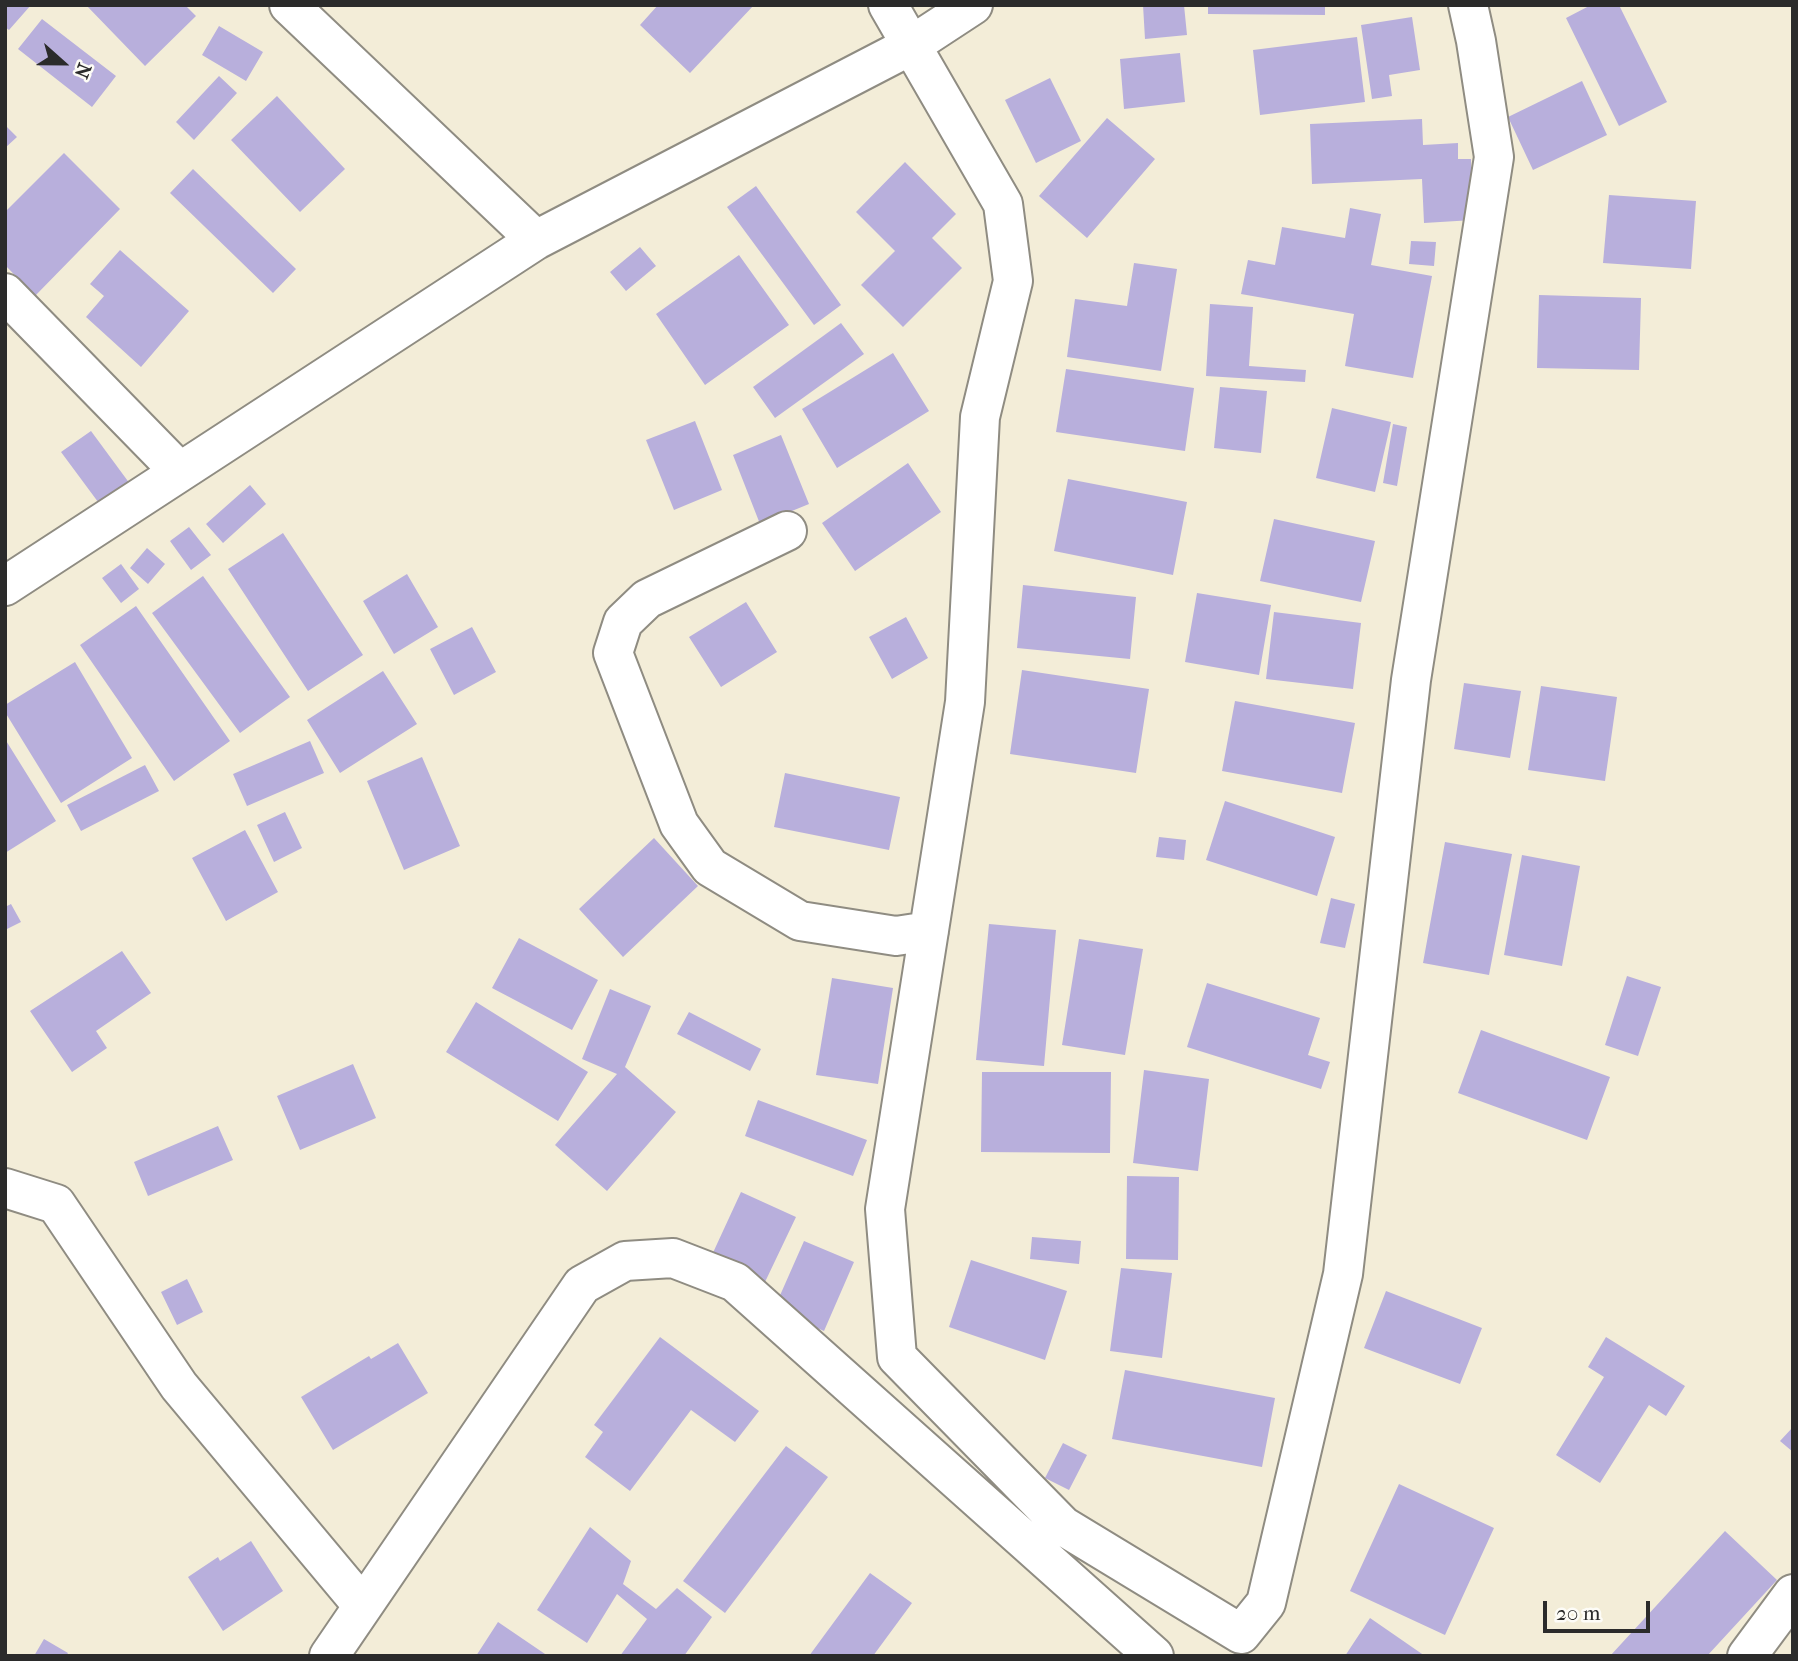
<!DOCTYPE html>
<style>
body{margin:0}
#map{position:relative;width:1798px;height:1661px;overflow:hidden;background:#f3edd8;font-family:"IM FELL French Canon",serif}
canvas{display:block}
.frame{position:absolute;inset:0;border:7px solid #2b2b2b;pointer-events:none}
.north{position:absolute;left:28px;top:28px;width:70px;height:70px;-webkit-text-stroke:5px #fdfcf7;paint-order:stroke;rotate:111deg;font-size:19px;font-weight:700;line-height:28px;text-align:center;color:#2b2b2b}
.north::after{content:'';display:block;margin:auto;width:24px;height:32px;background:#2b2b2b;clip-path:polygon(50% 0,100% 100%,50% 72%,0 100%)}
.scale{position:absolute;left:1543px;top:1601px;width:107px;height:32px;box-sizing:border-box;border:4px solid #2b2b2b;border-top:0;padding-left:9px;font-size:21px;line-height:24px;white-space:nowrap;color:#2b2b2b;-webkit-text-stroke:5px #fdfcf7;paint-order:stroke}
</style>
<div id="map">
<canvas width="1798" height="1661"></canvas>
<div class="frame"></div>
<div class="north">N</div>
<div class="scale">20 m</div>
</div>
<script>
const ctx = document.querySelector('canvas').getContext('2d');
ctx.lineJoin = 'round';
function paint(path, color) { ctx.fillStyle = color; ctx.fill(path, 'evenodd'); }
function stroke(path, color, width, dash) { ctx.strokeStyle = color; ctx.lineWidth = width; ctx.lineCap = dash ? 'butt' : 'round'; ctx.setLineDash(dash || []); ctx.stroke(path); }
const building = new Path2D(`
 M5,5H31L9,30L5,27Z
 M86,5H185L196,16L145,66Z
 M658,5H754L690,73L640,25Z
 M1143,5H1184L1187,35L1145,39Z
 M1208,5H1325V15L1208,14Z
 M1591,5H1619L1667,102L1619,126L1566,18Z
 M1412,17L1420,70L1389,75L1392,96L1372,99L1361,25Z
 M42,19L116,76L92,107L18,49Z
 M219,26L263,52L246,81L202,55Z
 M1357,37L1365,102L1260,115L1253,50Z
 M1180,53L1185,102L1124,109L1120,59Z
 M219,76L237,93L194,140L176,122Z
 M1050,78L1081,141L1036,163L1005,100Z
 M1582,81L1607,135L1533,170L1508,117Z
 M277,96L345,169L300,212L231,140Z
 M1107,118L1155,159L1087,238L1039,196Z
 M1422,119L1423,145L1458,143V159H1471L1473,220L1424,223L1422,179L1312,184L1310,124Z
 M5,125L17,137L5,148Z
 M64,153L120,209L35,296L5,265V212Z
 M905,162L956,214L932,238L962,268L903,327L861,285L895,251L856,212Z
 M193,169L296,269L273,293L170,193Z
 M756,186L841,305L814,325L727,207Z
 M1609,195L1696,201L1691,269L1603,263Z
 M1350,208L1381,214L1371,265L1432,276L1413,378L1345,366L1354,314L1241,294L1248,260L1275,265L1282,227L1345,238Z
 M1411,241L1436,242L1434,266L1409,264Z
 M640,247L656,266L626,291L610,272Z
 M120,250L189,311L141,367L86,317L104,296L90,284Z
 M739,255L789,325L705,385L656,314Z
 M1134,263L1177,269L1161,371L1067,357L1075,299L1127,306Z
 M1539,295L1641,298L1639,370L1537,368Z
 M1210,304L1253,307L1249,366L1306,370L1305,382L1206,376Z
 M841,323L864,354L775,418L753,387Z
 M893,353L929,411L837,468L802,409Z
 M1066,369L1194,388L1185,451L1056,432Z
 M1220,387L1267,391L1261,453L1214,448Z
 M1332,408L1391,422L1375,492L1316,478Z
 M695,421L722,490L674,510L646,440Z
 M1393,424L1407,427L1397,486L1383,483Z
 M91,431L133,488L104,510L61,452Z
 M781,435L809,504L760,524L733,455Z
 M908,463L941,512L855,571L822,523Z
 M1068,479L1187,502L1173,575L1054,551Z
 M250,485L266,504L223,543L206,524Z
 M1274,519L1375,541L1361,602L1260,581Z
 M189,527L211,555L191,570L170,541Z
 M283,533L363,655L308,691L228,569Z
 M147,548L165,564L148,584L130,568Z
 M121,564L139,589L121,603L102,578Z
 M407,574L438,627L394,654L363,601Z
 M203,576L290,697L240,733L152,613Z
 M1023,585L1136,597L1130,659L1017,648Z
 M1197,593L1271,605L1259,675L1185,662Z
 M746,602L777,652L721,687L689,637Z
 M136,606L230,741L174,781L80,645Z
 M1274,612L1361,623L1353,689L1266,679Z
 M906,617L928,658L892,679L869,637Z
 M472,627L496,672L454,695L430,649Z
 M75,662L132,758L61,803L5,712V705Z
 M1022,670L1149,689L1136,773L1010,754Z
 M383,671L417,724L340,773L307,720Z
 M1464,683L1521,691L1510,758L1454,749Z
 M1541,686L1617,697L1605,781L1528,770Z
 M1235,701L1355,723L1342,793L1222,771Z
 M5,739L56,821L5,853Z
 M310,741L324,773L247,806L233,774Z
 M422,757L460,846L404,870L367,781Z
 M145,765L159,791L81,831L67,805Z
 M785,773L900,797L889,850L774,827Z
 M1225,801L1335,837L1317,896L1206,860Z
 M285,812L302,848L274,862L257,825Z
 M245,830L278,892L226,921L192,858Z
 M1159,837L1186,840L1184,860L1156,857Z
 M654,838L698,886L623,957L579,909Z
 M1445,842L1512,854L1489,975L1423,963Z
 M1522,855L1580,866L1562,966L1504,955Z
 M1331,898L1355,904L1345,948L1320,943Z
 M11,904L21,922L5,930V907Z
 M989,924L1056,930L1044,1066L976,1060Z
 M519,938L598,980L572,1030L492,988Z
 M1079,939L1143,949L1125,1055L1062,1045Z
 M122,951L151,993L96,1031L107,1048L72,1072L30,1011Z
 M1627,976L1661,987L1638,1056L1605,1045Z
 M832,978L893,988L878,1084L816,1075Z
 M1207,983L1320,1018L1308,1055L1330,1062L1321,1089L1187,1047Z
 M610,989L651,1006L625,1067L676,1112L607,1191L555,1145L617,1074L582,1059Z
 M476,1002L588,1072L558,1121L446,1052Z
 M689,1012L761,1049L750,1071L677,1034Z
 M1481,1030L1610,1077L1587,1140L1458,1093Z
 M353,1064L376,1118L300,1150L277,1096Z
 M1144,1070L1209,1079L1198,1171L1133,1163Z
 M982,1072H1111L1110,1153L981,1152Z
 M758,1100L867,1140L853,1176L745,1136Z
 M218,1126L233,1160L148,1196L134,1162Z
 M1127,1176L1179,1177L1178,1260L1126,1259Z
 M741,1192L796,1217L765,1282L711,1257Z
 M1032,1237L1081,1241L1079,1264L1030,1259Z
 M804,1241L854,1262L824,1331L774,1309Z
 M971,1260L1067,1291L1045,1360L949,1327Z
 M1121,1268L1172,1273L1162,1358L1110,1351Z
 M187,1279L203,1312L177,1325L161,1292Z
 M1386,1291L1482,1328L1460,1384L1364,1348Z
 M660,1337L759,1411L735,1442L691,1410L630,1491L585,1457L603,1432L594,1425Z
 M1606,1337L1685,1386L1666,1416L1649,1405L1600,1483L1556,1455L1604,1377L1588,1367Z
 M398,1343L428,1393L333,1450L301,1397L369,1356L371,1359Z
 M1125,1370L1275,1398L1262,1467L1112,1439Z
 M1793,1427V1452L1780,1441Z
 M1063,1443L1087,1455L1069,1490L1045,1478Z
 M786,1446L828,1477L725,1613L683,1581Z
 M1399,1484L1494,1528L1445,1635L1350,1591Z
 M590,1527L631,1561L623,1584L656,1609L677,1588L712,1617L684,1656H620L647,1619L617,1594L587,1643L537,1610Z
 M1725,1531L1777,1580L1707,1656H1610Z
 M251,1541L283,1591L223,1631L188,1577L218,1557L220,1561Z
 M870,1573L912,1603L873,1656H809Z
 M1370,1618L1425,1656H1345Z
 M498,1622L548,1656H476Z
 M44,1639L68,1653L66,1656H34Z`);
const minor = new Path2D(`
 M289,5L536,240
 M888,5L1003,204L1013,281L980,417L965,702L885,1209L897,1357L1063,1526L1241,1634L1266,1603L1343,1274L1411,680L1494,157L1476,41L1468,5
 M5,293L179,471
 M787,531L647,599L623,622L613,653L679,824L710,867L800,921L896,936L929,931
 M5,586L536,240L912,45L973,5
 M5,1188L56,1204L179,1386L363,1606
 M329,1656L582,1285L625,1261L673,1258L735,1282L1154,1656
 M1747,1656L1793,1594`);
paint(building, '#b8afdc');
stroke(minor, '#8f8c82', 42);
stroke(minor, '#fff', 38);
</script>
